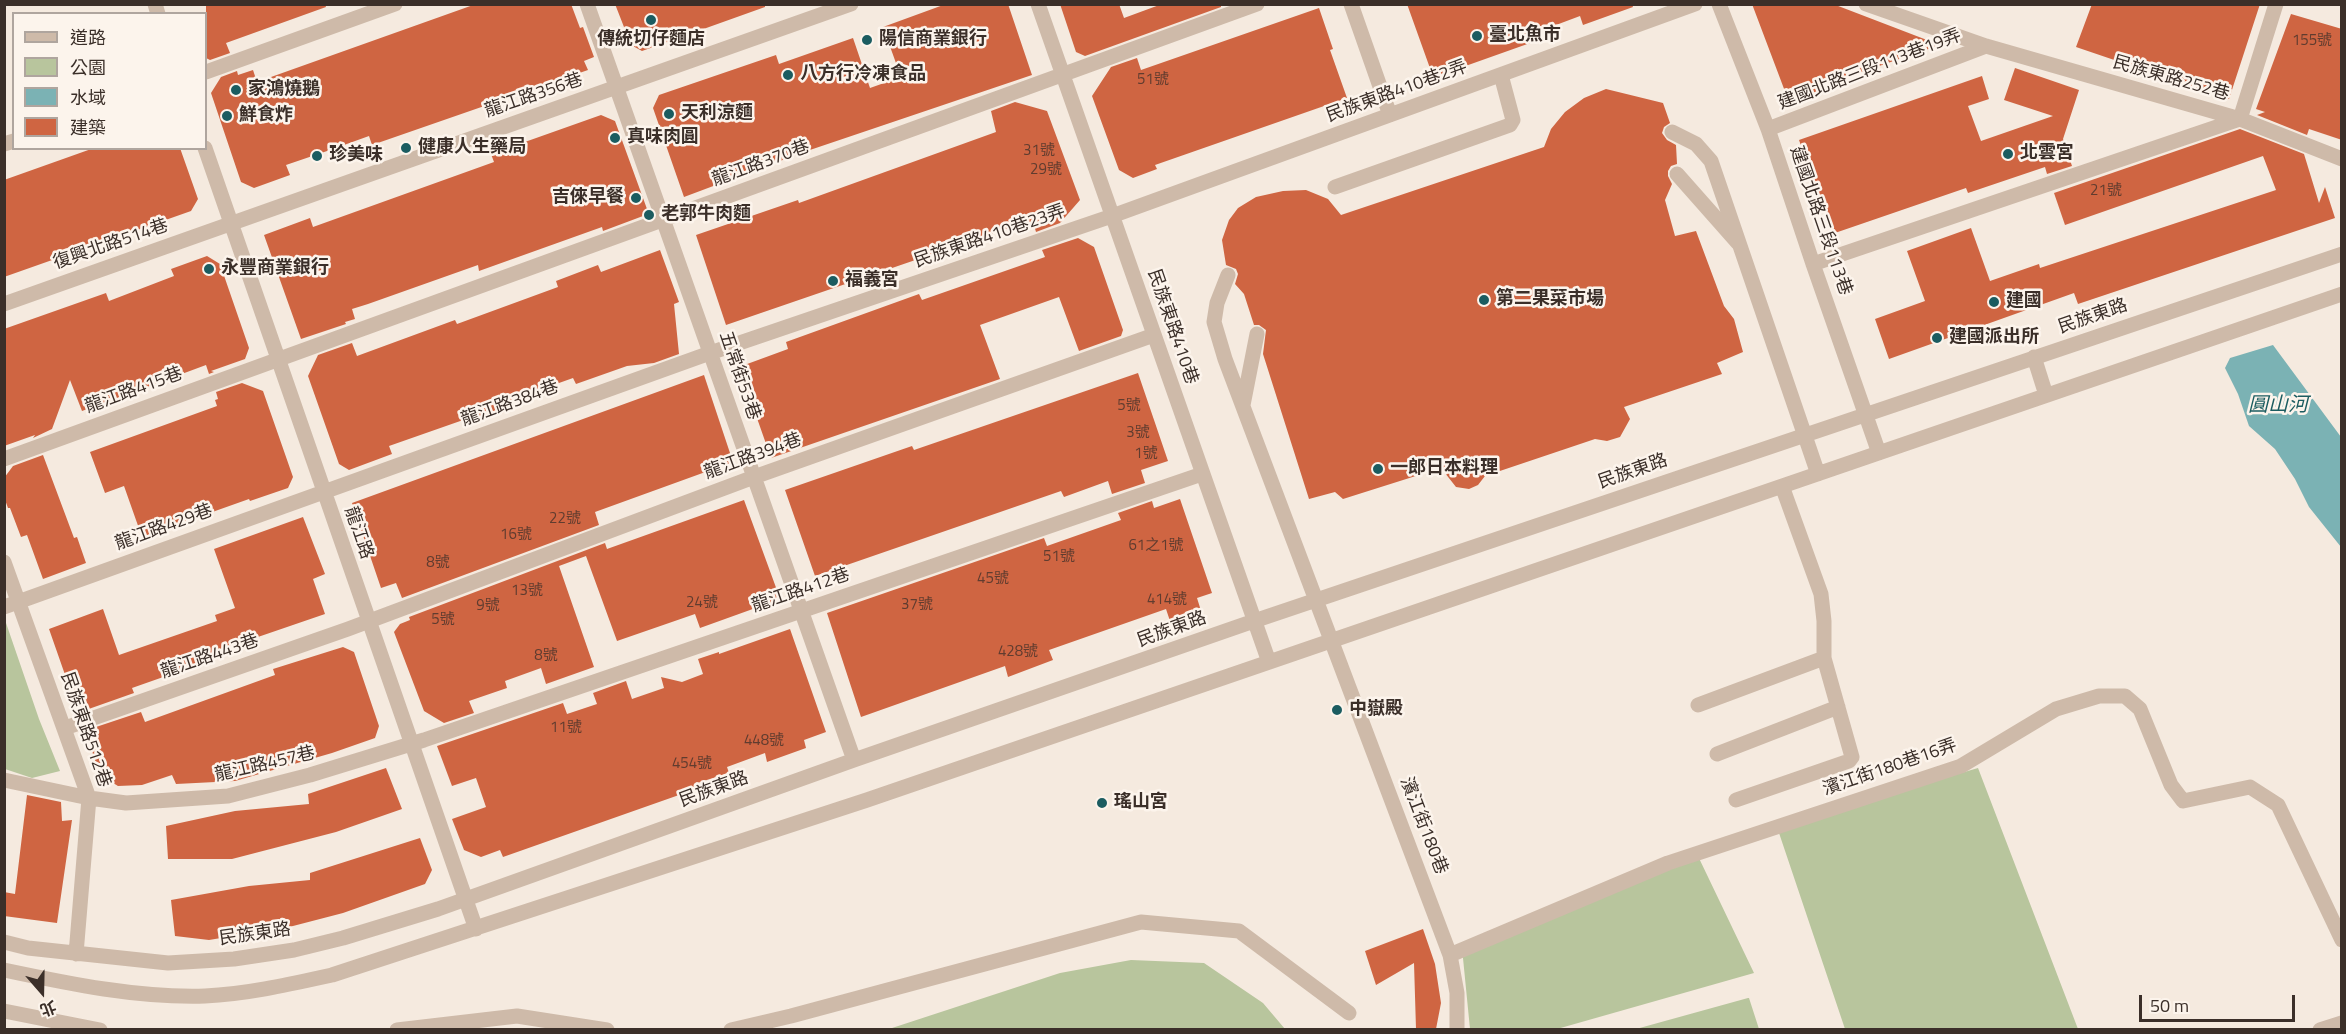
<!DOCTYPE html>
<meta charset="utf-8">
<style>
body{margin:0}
#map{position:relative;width:2346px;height:1034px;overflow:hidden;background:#f5eadf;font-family:"Titillium Web","Noto Sans TC",sans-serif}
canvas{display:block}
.frame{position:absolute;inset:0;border:6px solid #3b2f29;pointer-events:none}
.legend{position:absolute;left:12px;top:12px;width:195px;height:138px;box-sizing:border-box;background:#fcf4ec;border:2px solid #afa59e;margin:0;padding:8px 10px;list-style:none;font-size:18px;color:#3b2f29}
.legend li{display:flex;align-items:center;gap:12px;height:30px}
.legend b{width:30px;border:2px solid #afa59e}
.north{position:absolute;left:12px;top:962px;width:60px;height:60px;-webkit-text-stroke:4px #fcf4ec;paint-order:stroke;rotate:160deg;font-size:16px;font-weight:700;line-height:24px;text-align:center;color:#3b2f29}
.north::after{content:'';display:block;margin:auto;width:21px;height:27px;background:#3b2f29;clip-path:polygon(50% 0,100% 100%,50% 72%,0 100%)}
.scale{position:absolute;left:2139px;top:995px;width:156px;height:27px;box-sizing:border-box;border:3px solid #3b2f29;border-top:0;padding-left:8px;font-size:18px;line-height:21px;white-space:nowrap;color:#3b2f29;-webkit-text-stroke:4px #fcf4ec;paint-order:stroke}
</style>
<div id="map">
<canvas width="2346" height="1034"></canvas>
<div class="frame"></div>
<ul class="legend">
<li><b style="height:8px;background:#cebaa9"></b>道路</li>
<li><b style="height:16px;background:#b8c59d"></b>公園</li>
<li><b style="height:16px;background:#7bb2b4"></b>水域</li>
<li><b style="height:16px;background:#cf6542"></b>建築</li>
</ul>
<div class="north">北</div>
<div class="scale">50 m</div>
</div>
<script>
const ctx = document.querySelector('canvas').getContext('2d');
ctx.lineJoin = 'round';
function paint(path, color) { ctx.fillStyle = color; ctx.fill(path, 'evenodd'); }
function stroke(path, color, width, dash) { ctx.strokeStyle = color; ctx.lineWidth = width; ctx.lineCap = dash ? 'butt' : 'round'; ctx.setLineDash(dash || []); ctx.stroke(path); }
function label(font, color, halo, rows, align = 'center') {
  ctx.font = font + ' "Titillium Web","Noto Sans TC",sans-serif'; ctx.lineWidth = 5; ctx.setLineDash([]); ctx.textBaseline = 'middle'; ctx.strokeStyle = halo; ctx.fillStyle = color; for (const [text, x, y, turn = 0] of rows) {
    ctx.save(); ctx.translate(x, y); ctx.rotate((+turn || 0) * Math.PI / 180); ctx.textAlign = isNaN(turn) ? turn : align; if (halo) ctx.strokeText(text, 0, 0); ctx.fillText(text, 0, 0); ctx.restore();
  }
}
const green = new Path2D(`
 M5,620L39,719L60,771L32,778L5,769Z
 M1978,768L2078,1029H1845L1777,827Z
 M1697,854L1754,973L1557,1029H1470L1462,948Z
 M1131,960L1204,963L1263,1003L1285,1029H889L1060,973Z
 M1749,998L1759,1029H1636L1748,998Z`);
const water = new Path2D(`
 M2273,345L2341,437V547L2309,507L2295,479L2275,449L2249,426L2238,394L2225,368L2230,358Z`);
const building = new Path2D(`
 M206,4H325L326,7L226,43L230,53L210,60L206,58Z
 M476,4H571L580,28L583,27L594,57L584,61L588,70L372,145L369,136L330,150L286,165L290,175L254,188L241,182L211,93L221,77L237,71L238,75L253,70L257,82Z
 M615,4H765V7L642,51L631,45Z
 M946,4H1008L1032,75L804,152L684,197L653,108L659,95L776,55L779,64L853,38L870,88L901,77L883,27Z
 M1060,4H1119L1124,18L1162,4H1221V7L1085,56L1076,52Z
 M1407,4H1632L1633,7L1583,25L1580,16L1540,31L1533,42L1443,74L1431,71Z
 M1752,4H1833L1940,45L1827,84L1828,87L1789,102Z
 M2092,4H2260L2229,99L2076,47Z
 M1319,8L1333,49L1330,50L1347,98L1155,165L1157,169L1133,178L1119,170L1092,96L1111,67L1137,58L1141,70Z
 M2291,14L2342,29V140L2309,129L2307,135L2257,115L2265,112L2256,109Z
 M2015,68L2079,90L2063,139L2072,166L2047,174L2045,167L1968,193L1966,188L1832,234L1799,140L1982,76L1989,99L1968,106L1981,141L2053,116L2004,100Z
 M1606,89L1663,103L1670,123L1664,127L1662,133L1667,140L1676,145L1677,164L1671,166L1668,171V176L1672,184L1665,200L1675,236L1696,231L1724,306L1734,319L1743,352L1717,363L1722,374L1624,407L1630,419L1620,437L1607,441L1595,439L1485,476L1478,485L1469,489L1456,487L1441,468L1343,499L1335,492L1309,499L1263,354L1266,330L1259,325H1254L1244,294L1235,284L1238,274L1236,269L1226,265L1222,240L1229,220L1238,208L1256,197L1283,191L1306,190L1328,199L1341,215L1544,147L1551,129L1565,112L1584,98Z
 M1015,102L1047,111L1080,200L1060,223L1036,232L1034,225L1031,226L1029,221L726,325L696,235L798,200L799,203L996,132L991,111Z
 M601,115L615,121L647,209L643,216L603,231L602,227L479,271L478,265L368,304L352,309L355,319L345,322L346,324L301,339L264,235L310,218L313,227L494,162L491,154Z
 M2240,129L2304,154L2319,203L2325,187L2335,218L2078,304L2074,293L1889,359L1875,319L1925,301L1907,251L1971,228L1990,281L2039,264L2040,268L2276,190L2263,156L2065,225L2054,193Z
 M94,148H180L198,199L191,211L4,277V180Z
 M1078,238L1094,247L1123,330L1121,336L1079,351L1059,297L980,325L1000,379L771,458L739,367L788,349L786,342L919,294L922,300L1045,257L1042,250Z
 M660,250L679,302L674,304L679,354L654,363L627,366L576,384L573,378L503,403L506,412L468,426L466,419L389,446L392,454L349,470L339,464L308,376L318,355L352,343L357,356L455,320L457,324L558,287L556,281L598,265L601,272Z
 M207,256L220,264L249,348L245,359L211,371L214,372L209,374L206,365L82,411L70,380L52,429L33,438L35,435L4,446V329L106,293L109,301L174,276L171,269Z
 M1138,373L1168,461L1141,470L1145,483L1112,494L1108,481L1064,497L1061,491L815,576L785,490L912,446L914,450Z
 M704,375L733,462L595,512L599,525L402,598L396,583L381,588L352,503Z
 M242,383L263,391L293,477L288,488L250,501L249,499L142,537L124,486L105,493L90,452L217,406L215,400L218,399L216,392Z
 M43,455L74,538L77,537L86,563L43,579L27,535L21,537L10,508H8L4,497V478L13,466Z
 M1180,499L1212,593L1197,598L1202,614L1171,624L1166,609L1049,650L1053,660L1008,677L1005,666L861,717L827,613L1044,538L1047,546L1121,520L1118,513L1152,501L1154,508Z
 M744,500L778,593L775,601L700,628L695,614L617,641L586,556L559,566L594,667L546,684L541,668L505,681L507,688L469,701L474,713L444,723L424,711L394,632L400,624L410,620L409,617L605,543L607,549Z
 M303,517L325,574L313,579L325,614L220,650L223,656L132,688L134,693L83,711L77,709L49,629L103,609L119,655L217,621L215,615L235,608L214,549Z
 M790,629L826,732L804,740L806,748L767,762L765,753L727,767L729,773L694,784L696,789L503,857L500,850L481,857L464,850L452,819L486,807L476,778L452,786L437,746L563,703L567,714L597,704L593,693L626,681L632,699L664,688L661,677L682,682L703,674L698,659L719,652V654Z
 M343,647L354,652L379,726L375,738L332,753L235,781L176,784L172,775L142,785L118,786L100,775L91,748L96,727L141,712L145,722L275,675L273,669Z
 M386,768L402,809L336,832L232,859H168L166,826L235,811L309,804L308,794Z
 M27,795L61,802L62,821L72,820L57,923L4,916V892L15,894Z
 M420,838L432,870L425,884L343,913L293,926L209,940L175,936L171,900L249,886L310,880V873Z
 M1423,929L1435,964L1441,1003L1436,1029H1416L1414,963L1376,985L1365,951Z`);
const minor = new Path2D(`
 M155,4L158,14
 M587,4L854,760
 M1038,4L1269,662
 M1351,4L1390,115
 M1719,4L1768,129L1813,264L1879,453
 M1866,4L1986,46L2240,119L2342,159
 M206,72L395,4
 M1768,129L1986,46
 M1672,132L1696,144L1711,161L1818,474
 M4,144L14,141
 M205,148L476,929
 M1677,174L1738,243
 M1335,187L1510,125L1513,120L1501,75
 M1813,264L2240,119L2276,4
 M1228,275L1217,303L1214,322L1225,359L1450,955L1457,993V1030
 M4,304L851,4
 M2034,357L2046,395
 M1243,405L1257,334
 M4,459L1257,4
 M4,562L89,798L76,954
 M4,607L710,353L1112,216L1695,4
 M1698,705L1824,658
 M65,728L348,629L754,477L1154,335
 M1717,754L1838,707
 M4,780L89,798L126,803L228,796L310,775L424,740L1202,474
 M1736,800L1849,761L1852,757L1824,658V621L1821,594L1782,486
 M4,942L28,948L168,963L234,959L294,950L343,938L438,909L854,760L1254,621L2342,254
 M1450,955L1668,863L1961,766L2056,709L2099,696H2125L2140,709L2171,785L2183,801L2250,787L2278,805L2342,940
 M4,970C70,984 138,998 205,996C248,994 291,984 332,975L867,800L2342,294
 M4,1011L100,1030
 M397,1030L517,1016L607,1030
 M731,1030L791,1016L1141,922L1239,931L1349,1013
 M2320,1030L2342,1023`);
const markers = [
 [651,20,6,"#1b5c60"],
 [1477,36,6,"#1b5c60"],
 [867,40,6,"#1b5c60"],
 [788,75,6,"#1b5c60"],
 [236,90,6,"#1b5c60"],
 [669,114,6,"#1b5c60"],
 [227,116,6,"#1b5c60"],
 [615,138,6,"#1b5c60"],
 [406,148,6,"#1b5c60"],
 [2008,154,6,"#1b5c60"],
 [317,156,6,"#1b5c60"],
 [636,198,6,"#1b5c60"],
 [649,215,6,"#1b5c60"],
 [209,269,6,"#1b5c60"],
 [833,281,6,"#1b5c60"],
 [1484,300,6,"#1b5c60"],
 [1994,302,6,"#1b5c60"],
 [1937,338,6,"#1b5c60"],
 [1378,469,6,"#1b5c60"],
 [1337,710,6,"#1b5c60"],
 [1102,803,6,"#1b5c60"]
];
const numberNames = [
 ["155號",2312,41],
 ["51號",1153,80],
 ["31號",1039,151],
 ["29號",1046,170],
 ["21號",2106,191],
 ["5號",1129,406],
 ["3號",1138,433],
 ["1號",1146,454],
 ["22號",565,519],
 ["16號",516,535],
 ["61之1號",1156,546],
 ["51號",1059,557],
 ["8號",438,563],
 ["45號",993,579],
 ["13號",527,591],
 ["414號",1167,600],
 ["24號",702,603],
 ["37號",917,605],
 ["9號",488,606],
 ["5號",443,620],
 ["428號",1018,652],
 ["8號",546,656],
 ["11號",566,728],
 ["448號",764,741],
 ["454號",692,764]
];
const poiNames = [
 ["臺北魚市",1489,36],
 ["傳統切仔麵店",651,40,"center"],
 ["陽信商業銀行",879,40],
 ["八方行冷凍食品",800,75],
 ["家鴻燒鵝",248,90],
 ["天利涼麵",681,114],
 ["鮮食炸",239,116],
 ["真味肉圓",627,138],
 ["健康人生藥局",418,148],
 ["北雲宮",2020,154],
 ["珍美味",329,156],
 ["吉倈早餐",624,198,"right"],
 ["老郭牛肉麵",661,215],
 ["永豐商業銀行",221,269],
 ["福義宮",845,281],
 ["第二果菜市場",1496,300],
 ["建國",2006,302],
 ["建國派出所",1949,338],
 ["一郎日本料理",1390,469],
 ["中嶽殿",1349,710],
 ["瑤山宮",1114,803]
];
const streetNames = [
 ["建國北路三段113巷19弄",1870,70,-21],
 ["民族東路252巷",2171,79,16],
 ["民族東路410巷2弄",1397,92,-20],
 ["龍江路356巷",534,96,-19],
 ["龍江路370巷",761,164,-20],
 ["建國北路三段113巷",1820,221,71],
 ["民族東路410巷23弄",990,237,-19],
 ["復興北路514巷",111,245,-19],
 ["民族東路",2093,317,-19],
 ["民族東路410巷",1172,327,71],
 ["五常街53巷",739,376,71],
 ["龍江路415巷",134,391,-20],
 ["龍江路384巷",510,404,-20],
 ["龍江路394巷",753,457,-20],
 ["民族東路",1633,472,-19],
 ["龍江路429巷",164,528,-20],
 ["龍江路",358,533,71],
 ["龍江路412巷",801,591,-19],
 ["民族東路",1172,630,-20],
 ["龍江路443巷",210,657,-19],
 ["民族東路512巷",85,730,71],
 ["龍江路457巷",265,765,-13],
 ["濱江街180巷16弄",1890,768,-19],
 ["民族東路",714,790,-20],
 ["濱江街180巷",1423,826,69],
 ["民族東路",255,935,-8]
];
const waterNames = [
 ["圓山河",2278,406]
];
paint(green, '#b8c59d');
paint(water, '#7bb2b4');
paint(building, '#cf6542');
stroke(minor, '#cebaa9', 15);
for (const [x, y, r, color] of markers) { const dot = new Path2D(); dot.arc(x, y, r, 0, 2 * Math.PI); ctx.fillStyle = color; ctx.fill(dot); stroke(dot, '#fcf4ec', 2); }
label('15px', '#603c2f', null, numberNames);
label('bold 18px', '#3b2f29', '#fcf4ec', poiNames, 'left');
label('18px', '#3b2f29', '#fcf4ec', streetNames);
label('italic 20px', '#1b5c60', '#fcf4ec', waterNames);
</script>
